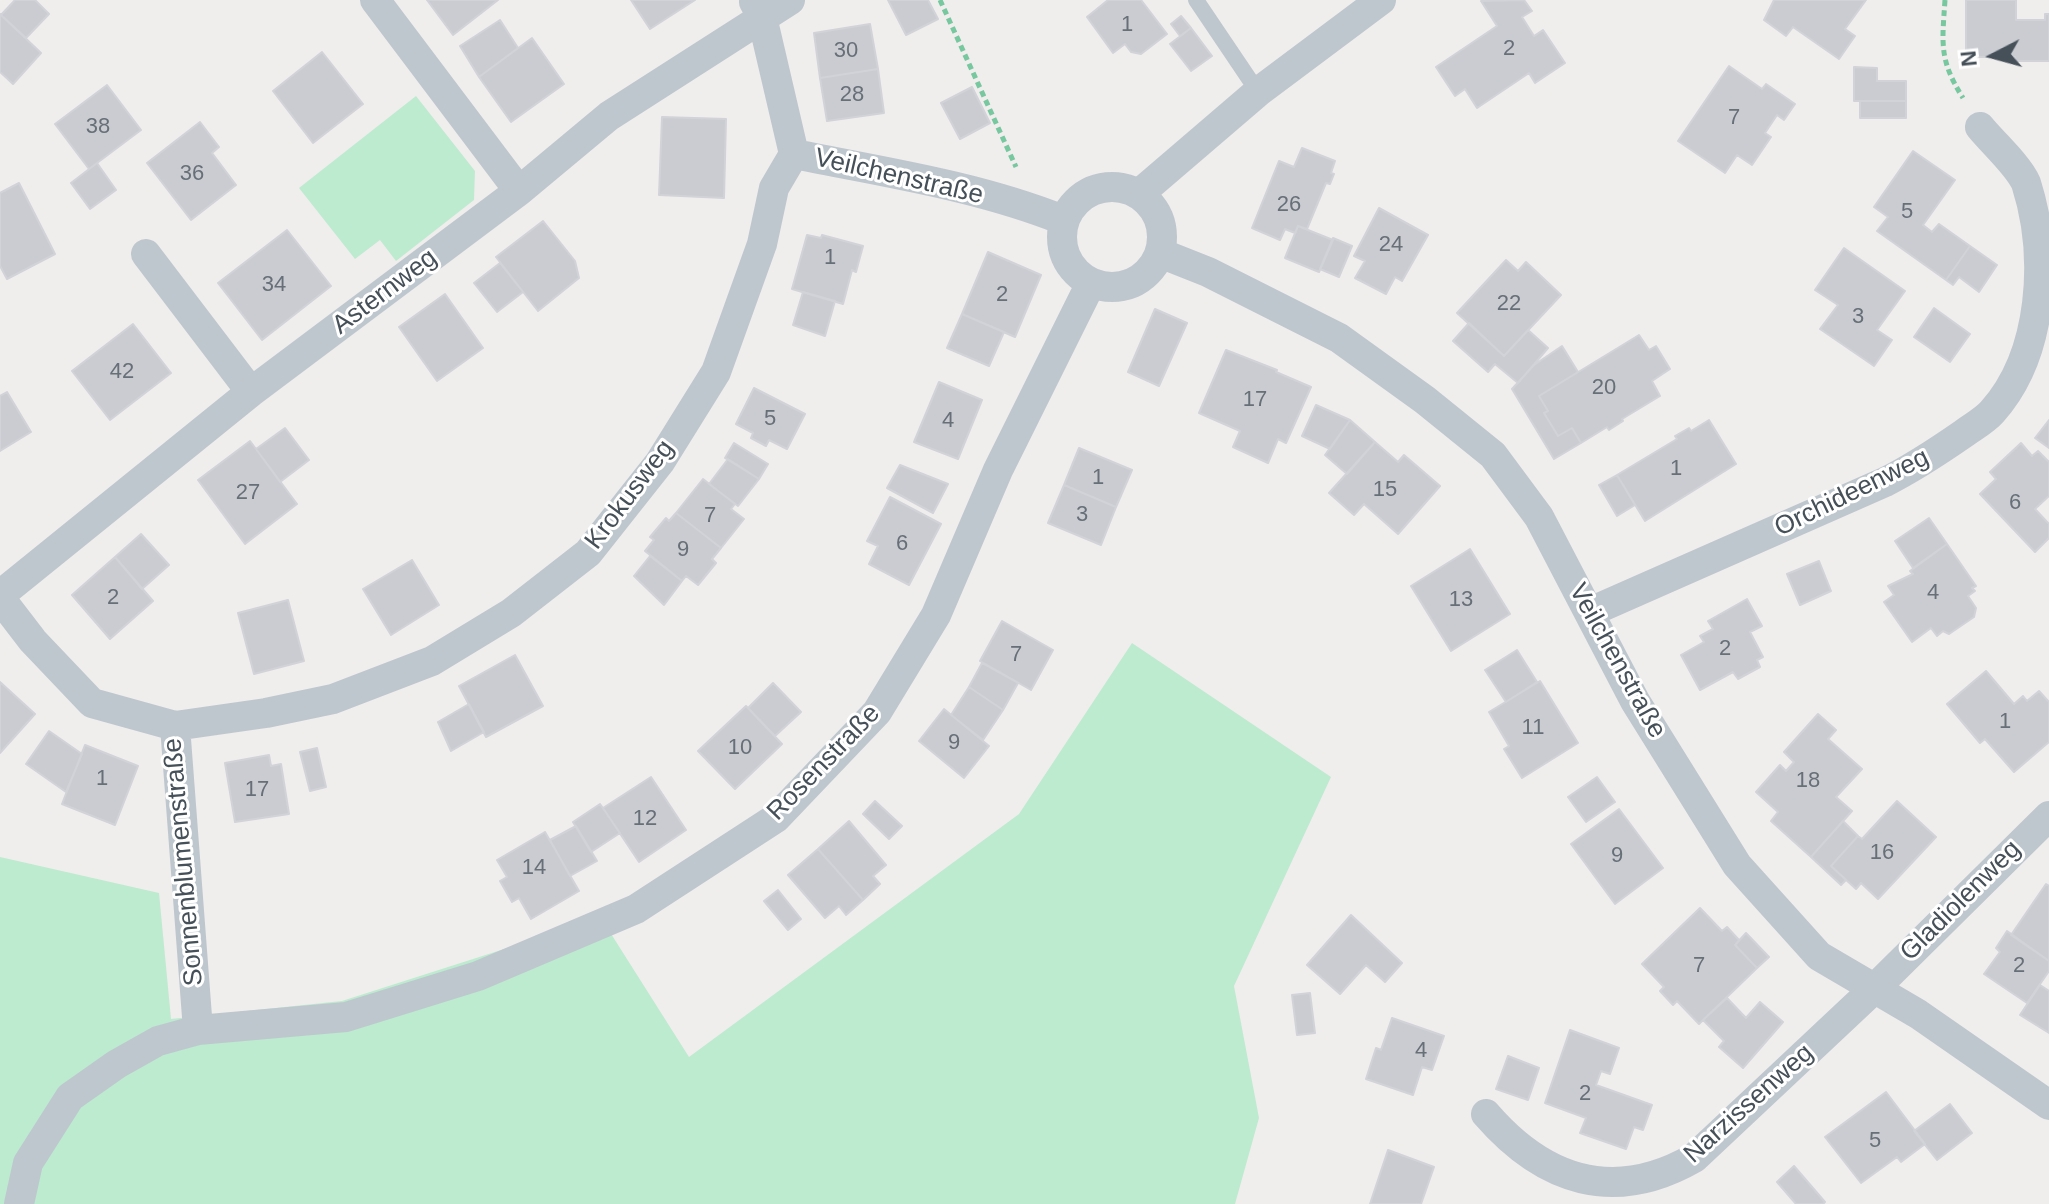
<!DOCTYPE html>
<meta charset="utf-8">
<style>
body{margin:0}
#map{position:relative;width:2049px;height:1204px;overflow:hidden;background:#f0eded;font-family:Arial,sans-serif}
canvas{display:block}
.north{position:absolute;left:1953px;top:16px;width:80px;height:80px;-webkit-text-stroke:6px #fff;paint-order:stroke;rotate:264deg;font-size:22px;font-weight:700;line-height:32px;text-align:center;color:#465059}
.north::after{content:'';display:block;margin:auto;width:28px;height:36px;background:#465059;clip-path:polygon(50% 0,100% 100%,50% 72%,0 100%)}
</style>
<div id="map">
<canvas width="2049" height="1204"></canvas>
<div class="north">N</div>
</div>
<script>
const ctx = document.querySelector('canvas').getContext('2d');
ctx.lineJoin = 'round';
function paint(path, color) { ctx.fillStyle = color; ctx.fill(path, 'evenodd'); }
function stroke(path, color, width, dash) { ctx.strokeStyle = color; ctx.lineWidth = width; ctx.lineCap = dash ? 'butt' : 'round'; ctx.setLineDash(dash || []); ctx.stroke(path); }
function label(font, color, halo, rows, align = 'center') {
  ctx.font = font + ' Arial,sans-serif'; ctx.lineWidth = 6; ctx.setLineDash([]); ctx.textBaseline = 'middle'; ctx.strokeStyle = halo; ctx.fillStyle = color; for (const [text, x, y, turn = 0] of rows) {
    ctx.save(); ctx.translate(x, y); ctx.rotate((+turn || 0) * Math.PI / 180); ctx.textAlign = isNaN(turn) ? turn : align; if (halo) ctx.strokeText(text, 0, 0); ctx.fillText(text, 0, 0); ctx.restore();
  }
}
const green = new Path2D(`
 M416,96L475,171L474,200L396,261L380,240L355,259L299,188Z
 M1132,643L1331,777L1234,986L1259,1118L1235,1204H0V857L159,893L171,1019L342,1001L601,918L689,1057L1019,814Z`);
const building = new Path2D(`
 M15,0H35L49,14L26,38L1,15Z
 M427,0H498L453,35Z
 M631,0H695L650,29Z
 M888,0H928L938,19L906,35Z
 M1108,0H1141L1167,34L1141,54L1131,52L1125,44L1113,53L1087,17Z
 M1524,0L1532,11L1522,17L1534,36L1543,30L1565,63L1535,83L1529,73L1477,108L1465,89L1455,96L1436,67L1497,26L1481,1Z
 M1774,0H1866L1845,29L1855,36L1839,59L1793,27L1786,36L1764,20Z
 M1966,0H2016V20H2045V14H2049V61H2016L2015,57H1966Z
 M0,14L41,53L13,84L0,72Z
 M1181,16L1191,28L1180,36L1171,24Z
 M500,20L518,48L479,77L460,46Z
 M870,24L878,69L820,78L814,33Z
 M1191,28L1212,56L1191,71L1170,44Z
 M532,38L564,84L511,122L479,77Z
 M322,52L363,104L313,143L273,91Z
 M1729,66L1762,89L1766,84L1795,104L1784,120L1777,115L1765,133L1771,137L1752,165L1737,155L1725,173L1678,141Z
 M1854,67L1877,68V81H1906V101H1854Z
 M878,69L884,113L827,121L820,78Z
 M107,85L141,130L89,169L55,124Z
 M972,87L990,123L960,139L941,103Z
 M1860,101H1906V118H1860Z
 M662,117L726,119L724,198L659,195Z
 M200,122L219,147L212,153L236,185L191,220L147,163Z
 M1302,148L1335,161L1331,173L1334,174L1330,184L1326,183L1307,229L1298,226L1295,233L1285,229L1280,240L1252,228L1279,161L1294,167Z
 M1913,151L1955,180L1923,225L1932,232L1939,224L1970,246L1946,280L1877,231L1888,217L1874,207Z
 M97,163L116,190L90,209L71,183Z
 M19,183L55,254L7,279L0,266V193Z
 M1379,208L1428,235L1402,281L1395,277L1386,294L1355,278L1365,261L1354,256Z
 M543,221L575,261L579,278L538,311L496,257Z
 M1298,226L1333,240L1319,272L1285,258Z
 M287,230L331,286L262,340L218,283Z
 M807,235L821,238L822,235L863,246L856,272L852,270L843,304L792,289Z
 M1333,238L1352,246L1339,277L1320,269Z
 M1970,246L1997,265L1979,292L1959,277L1953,285L1946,280Z
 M1844,248L1905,291L1877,330L1892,340L1874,366L1820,329L1838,305L1815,290Z
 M988,252L1041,275L1015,337L962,314Z
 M1506,260L1518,271L1526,262L1561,295L1504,356L1457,313Z
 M500,263L523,292L497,312L474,283Z
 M803,292L835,301L825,336L793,325Z
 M445,294L483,348L437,381L399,327Z
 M1934,308L1970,334L1950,362L1914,337Z
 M1155,309L1187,323L1159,386L1128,372Z
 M962,314L1004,332L989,366L947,348Z
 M1469,323L1504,356L1528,330L1548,348L1518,383L1495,364L1488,372L1453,341Z
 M133,324L171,373L110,420L72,371Z
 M1639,335L1649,350L1656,346L1670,369L1652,381L1660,396L1622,419L1623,421L1609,430L1607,427L1581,443L1572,428L1558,436L1544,413L1548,411L1539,396Z
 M1562,346L1578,372L1539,396L1548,411L1544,413L1558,436L1572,428L1581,443L1554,459L1512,389L1534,365Z
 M1226,350L1277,370L1276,372L1311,387L1286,443L1278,439L1268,463L1233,447L1240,431L1199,413Z
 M939,382L982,400L958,459L914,442Z
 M754,388L805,414L787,449L769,440L766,446L751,438L753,433L736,424Z
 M7,392L31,432L0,451V396Z
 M1316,405L1350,420L1330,449L1302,436Z
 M1350,420L1375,442L1347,474L1325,455Z
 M1709,420L1736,464L1645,521L1617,475L1677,439L1675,436L1689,428L1691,431Z
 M2049,420V448L2035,438Z
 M285,428L309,460L280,482L256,449Z
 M250,441L297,504L245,544L198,480Z
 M1375,442L1398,462L1404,455L1440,486L1398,534L1364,504L1354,515L1329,493Z
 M734,443L768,464L759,479L725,458Z
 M2021,443L2032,456L2038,451L2049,462V496L2035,509L2049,524V538L2035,552L1980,494L1996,479L1990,472Z
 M1079,448L1132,470L1116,507L1064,485Z
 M728,459L759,479L738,506L709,484Z
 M900,465L948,484L933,513L887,488Z
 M1617,475L1635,505L1617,516L1599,485Z
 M703,479L735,504L731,509L744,519L721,548L676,513Z
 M1064,485L1116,507L1101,545L1048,523Z
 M890,497L941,524L909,585L869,564L878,546L867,541Z
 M676,513L721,548L712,559L716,563L698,585L686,576L682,581L645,551L654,540L650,537L666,518L669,521Z
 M1929,518L1947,544L1913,568L1895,541Z
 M141,534L169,565L142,589L115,557Z
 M1947,544L1976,586L1972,588L1975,591L1968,596L1976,608L1974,617L1949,634L1943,631L1937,636L1931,628L1912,642L1884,602L1894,595L1888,586L1913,574L1910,571Z
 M1470,549L1510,614L1451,651L1411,586Z
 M650,556L682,581L664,605L634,576Z
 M115,557L153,601L110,639L72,595Z
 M412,560L439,605L391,635L363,589Z
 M1819,561L1831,591L1800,605L1787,574Z
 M1747,599L1762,626L1750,632L1763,657L1757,660L1760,667L1738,679L1733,672L1700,690L1681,655L1704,642L1700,636L1713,629L1708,621Z
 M288,600L304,661L254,674L238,613Z
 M1002,621L1053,650L1031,690L980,661Z
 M1517,650L1537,682L1506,702L1485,670Z
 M515,655L543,706L486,737L459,686Z
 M982,663L1018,683L1003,710L969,687Z
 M1986,671L2014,704L2023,696L2027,701L2039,691L2049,702V742L2014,772L1985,739L1980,743L1947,704Z
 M1540,681L1578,743L1522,778L1504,749L1509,746L1489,712Z
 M0,682L35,714L0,753Z
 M773,683L801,712L775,736L748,708Z
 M969,687L1003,710L983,740L951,715Z
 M469,704L484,732L451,751L438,722Z
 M746,706L782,744L735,789L698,751Z
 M944,709L989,746L964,778L919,741Z
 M1818,714L1836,730L1828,739L1862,769L1836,797L1852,811L1811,857L1771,821L1778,812L1756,792L1780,765L1786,771L1794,762L1784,752Z
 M49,731L82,754L66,792L26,764Z
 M85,745L138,766L115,825L62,804Z
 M317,748L326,787L310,791L300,752Z
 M269,755L271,766L281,764L289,814L235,822L225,763Z
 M651,777L686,830L639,862L603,808Z
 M1597,777L1615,802L1586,822L1568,797Z
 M875,801L902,826L889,839L863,814Z
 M1897,801L1936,837L1878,899L1861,883L1856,889L1831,866L1858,836L1862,839Z
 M600,804L620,833L591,852L573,822Z
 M1619,809L1663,868L1615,904L1571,844Z
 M849,821L886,865L873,876L880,884L863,900L818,849Z
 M1843,821L1858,836L1831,866L1846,880L1841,885L1811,857Z
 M576,826L597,861L570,876L550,840Z
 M545,832L579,891L531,919L519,898L512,902L500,881L507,877L497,860Z
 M818,849L863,900L846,915L839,906L825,918L788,875Z
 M2046,884L2049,886V961L2011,935Z
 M778,890L801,919L788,930L764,901Z
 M1700,908L1722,931L1727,927L1739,940L1735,945L1757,968L1699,1024L1677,1001L1673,1005L1660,991L1664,987L1642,964Z
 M1351,915L1402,963L1385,982L1366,965L1340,994L1307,965Z
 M2007,931L2049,961V971L2027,1003L1984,974L2000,952L1996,948Z
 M1746,933L1769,957L1757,968L1735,945Z
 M2040,985L2049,991V1033L2020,1015Z
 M1310,993L1315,1033L1297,1035L1292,995Z
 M1727,998L1746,1018L1760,1002L1783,1022L1743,1068L1719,1047L1724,1041L1703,1020Z
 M1392,1018L1444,1036L1432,1070L1422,1067L1413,1095L1366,1079L1376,1048L1381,1050Z
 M1570,1030L1619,1048L1610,1074L1601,1071L1596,1085L1652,1105L1643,1130L1634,1127L1626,1149L1580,1133L1586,1118L1545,1103Z
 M1508,1056L1539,1068L1528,1100L1496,1089Z
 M1886,1092L1925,1144L1901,1162L1897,1157L1861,1183L1825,1137Z
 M1950,1104L1972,1133L1937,1160L1914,1131Z
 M1388,1150L1434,1167L1421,1204H1370Z
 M1794,1166L1825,1202L1823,1204H1796L1777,1182Z`);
const path = new Path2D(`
 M940,0L1016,167
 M1945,0C1942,44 1939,60 1963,98
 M1123,298L1150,285`);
const lane = new Path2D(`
 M1196,0L1258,92`);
const street = new Path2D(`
 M375,0L519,191
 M754,2L762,17L794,154C884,172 978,186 1063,220
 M1062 237a50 50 0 1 1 100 0a50 50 0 1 1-100 0Z
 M1139,194L1258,92L1381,0
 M1160,253L1208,272L1339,338L1425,400L1493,455L1539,517L1635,701L1737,865L1819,956L1918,1014L2049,1105
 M146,254L251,392
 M0,595L251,392L519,191L609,116L790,0
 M0,598L33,641L92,703L175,726L198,1030
 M1590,612L1885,482C1913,468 1937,452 1963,434C1972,427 1984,421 1992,412C2044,354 2049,255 2026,183C2018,165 1993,143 1980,127
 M175,726L266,713L333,699L432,661L511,613L588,553L660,462L716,372L762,244L774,188L794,154
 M1486,1114C1544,1181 1614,1204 1694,1158L1874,989L2049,816
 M19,1204L28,1163L70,1097L117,1064L158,1041L198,1030L346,1017L478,976L636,909L776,818L877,712L936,615L998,470L1091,283`);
const numberNames = [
 ["1",1127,25],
 ["2",1509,49],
 ["30",846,51],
 ["28",852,95],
 ["7",1734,118],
 ["38",98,127],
 ["36",192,174],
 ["26",1289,205],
 ["5",1907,212],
 ["24",1391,245],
 ["1",830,258],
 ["34",274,285],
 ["2",1002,295],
 ["22",1509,304],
 ["3",1858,317],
 ["42",122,372],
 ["20",1604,388],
 ["17",1255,400],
 ["5",770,419],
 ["4",948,421],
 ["1",1676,469],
 ["1",1098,478],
 ["15",1385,490],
 ["27",248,493],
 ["6",2015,503],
 ["3",1082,515],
 ["7",710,516],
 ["6",902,544],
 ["9",683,550],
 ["4",1933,593],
 ["2",113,598],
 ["13",1461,600],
 ["2",1725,649],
 ["7",1016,655],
 ["1",2005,722],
 ["11",1533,728],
 ["9",954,743],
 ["10",740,748],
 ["1",102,779],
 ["18",1808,781],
 ["17",257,790],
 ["12",645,819],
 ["16",1882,853],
 ["9",1617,856],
 ["14",534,868],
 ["7",1699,966],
 ["2",2019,966],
 ["4",1421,1051],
 ["2",1585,1094],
 ["5",1875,1141]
];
const streetNames = [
 ["Veilchenstraße",899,177,13],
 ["Asternweg",385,292,-37],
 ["Orchideenweg",1852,493,-26],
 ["Krokusweg",630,495,-53],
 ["Veilchenstraße",1617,661,61],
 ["Rosenstraße",824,763,-46],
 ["Sonnenblumenstraße",184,862,-95],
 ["Gladiolenweg",1961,901,-45],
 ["Narzissenweg",1749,1104,-42]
];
paint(green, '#bdebcf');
paint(building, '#caccd2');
stroke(building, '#d1d3d8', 2);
stroke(path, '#77c79f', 5, [6, 4]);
stroke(lane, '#bec7ce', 16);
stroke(street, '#bec7ce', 30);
label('22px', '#676f77', null, numberNames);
label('26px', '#465059', '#fff', streetNames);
</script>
